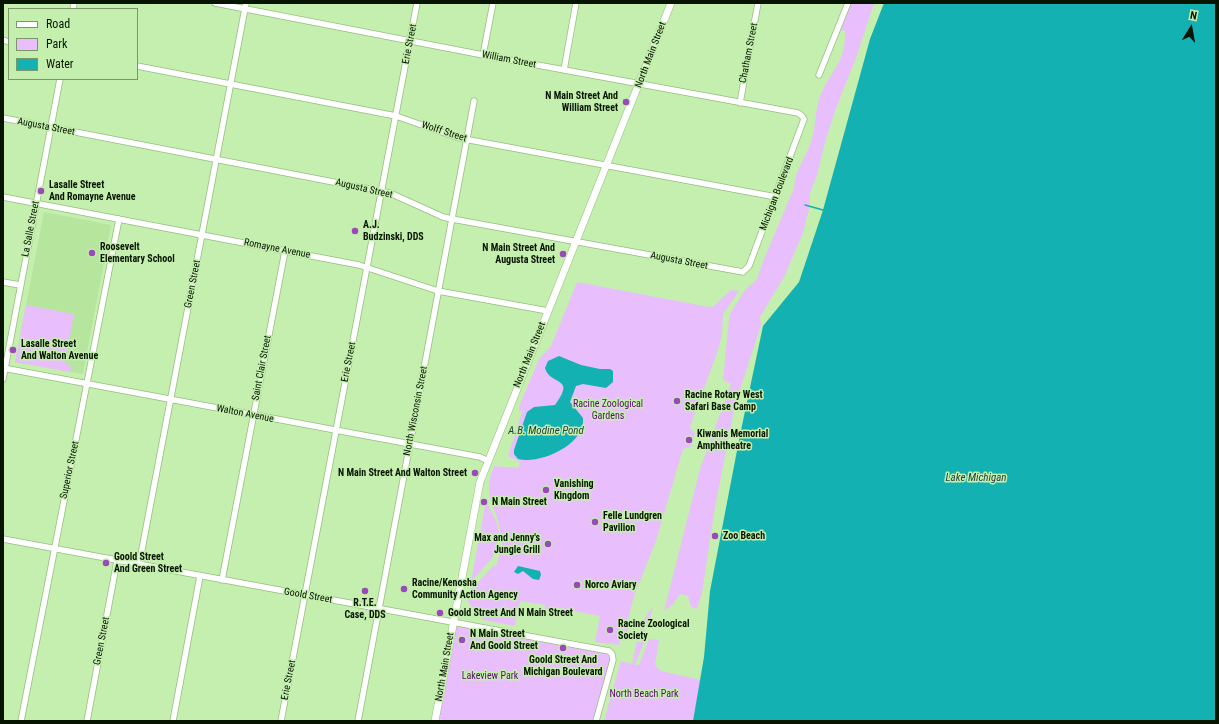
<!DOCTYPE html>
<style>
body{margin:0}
#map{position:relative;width:1219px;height:724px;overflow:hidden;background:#c5efae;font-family:"Roboto Condensed",sans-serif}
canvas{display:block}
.frame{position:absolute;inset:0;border:4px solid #061400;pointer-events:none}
.legend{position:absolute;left:8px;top:8px;width:130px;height:72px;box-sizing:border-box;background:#c5efae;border:1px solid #799768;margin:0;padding:5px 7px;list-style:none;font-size:12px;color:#061400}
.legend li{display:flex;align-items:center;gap:8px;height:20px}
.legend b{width:20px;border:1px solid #799768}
.north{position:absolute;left:1171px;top:8px;width:40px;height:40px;-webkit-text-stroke:3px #c5efae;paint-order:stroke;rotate:11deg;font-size:11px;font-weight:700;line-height:16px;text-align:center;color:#061400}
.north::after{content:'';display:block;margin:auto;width:14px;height:18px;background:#061400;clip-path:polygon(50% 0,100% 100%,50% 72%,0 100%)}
</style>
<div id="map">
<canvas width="1219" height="724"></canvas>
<div class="frame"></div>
<ul class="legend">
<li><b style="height:5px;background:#fff"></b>Road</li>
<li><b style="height:11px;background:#e9befd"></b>Park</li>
<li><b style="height:11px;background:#13b1b1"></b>Water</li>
</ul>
<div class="north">N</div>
</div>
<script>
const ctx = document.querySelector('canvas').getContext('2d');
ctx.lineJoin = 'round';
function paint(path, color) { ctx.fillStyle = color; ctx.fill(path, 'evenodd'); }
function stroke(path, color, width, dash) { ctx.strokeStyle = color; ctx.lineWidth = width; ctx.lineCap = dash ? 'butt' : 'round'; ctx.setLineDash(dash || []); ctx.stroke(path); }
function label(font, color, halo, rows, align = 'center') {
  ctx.font = font + ' "Roboto Condensed",sans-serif'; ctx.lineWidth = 3; ctx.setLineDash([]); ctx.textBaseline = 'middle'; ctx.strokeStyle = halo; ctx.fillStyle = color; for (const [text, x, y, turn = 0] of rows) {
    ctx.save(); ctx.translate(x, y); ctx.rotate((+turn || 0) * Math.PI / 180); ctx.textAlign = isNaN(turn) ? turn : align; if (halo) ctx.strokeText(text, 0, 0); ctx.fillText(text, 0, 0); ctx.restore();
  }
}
const built = new Path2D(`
 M44,212L111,225L83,374L15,362Z`);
const green = new Path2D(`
 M851,3H874L856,58L836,108L825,142L817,175L810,193L809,209L803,233L784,277L760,317L761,325L735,405L715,507L702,593L697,609L691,607L688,596L680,594L673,604L664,611L700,469L731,384L723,380L729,319L731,312L745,290L757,279L762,264L794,188C795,169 807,156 812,139C816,124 815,109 821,94C832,69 846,62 845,31L840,29Z
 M577,282L709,307L714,306L731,290L739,291L723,314L722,334L718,350L690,427L695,434L691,447L683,449L656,541L634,596L626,627L629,628L624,641L620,640L619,645L595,642L600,616L554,607L552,613L544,612L545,605L520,601L515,626L483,620L468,602L470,590L475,585H478L479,581L493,566H496L503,541L500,539C502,509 479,501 494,466L519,468L520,462L508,456L523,409L519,412V407L539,359L551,346Z
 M26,305L74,314L65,364L72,366L70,372L15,362Z
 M486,501L497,523L499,533L498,543L493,557L471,582Z
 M653,606L649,623L645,624L644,630L646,631V634L639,633L642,622Z
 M453,623L612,654L596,721H450L436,718Z
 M642,637H646L635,665H639L649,639L659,640L655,665L661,671L701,680L693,721H604L621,661L632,664L637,641L641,642Z`);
const water = new Path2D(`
 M884,3H1216V721H693L704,657L710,591L740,435L763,326L799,282L823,210L870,39Z
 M559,356L581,365L600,369H610L613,371V382L606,388L583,384L576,386L570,402L583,418C586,444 540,465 518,459L514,454V450L527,412L534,407L555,405C577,376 550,386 545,368L548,361Z
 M518,566L540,571L541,575L539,580L533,579L523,571L518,574L514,572Z`);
const stream = new Path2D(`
 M805,205L823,210`);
const minor = new Path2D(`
 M73,9L74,3
 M3,40L9,42
 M483,55L493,3
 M137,66L396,116L459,138L776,197
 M564,70L576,3
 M819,75L848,3
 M740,103L758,3
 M3,118L390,193L443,217L452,219L743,272L749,266L804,119L802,116L798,113L483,55L215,3
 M3,197L359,265L438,291L548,311
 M3,282L20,285
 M3,368L480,457L488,461
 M3,379L60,79
 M3,539L609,651L612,654L613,660L596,721
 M139,565L246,3
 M222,580L285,251
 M21,721L119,219
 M87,721L117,561
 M173,721L200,576
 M281,721L417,3
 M358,721L474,101`);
const major = new Path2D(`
 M435,721L480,482L671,3`);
const markers = [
 [626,102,4,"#9949b9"],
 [41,191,4,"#9949b9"],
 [355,231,4,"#9949b9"],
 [92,253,4,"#9949b9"],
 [563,254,4,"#9949b9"],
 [13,350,4,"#9949b9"],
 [677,401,4,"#9949b9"],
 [689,440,4,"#9949b9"],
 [475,473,4,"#9949b9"],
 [546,490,4,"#9949b9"],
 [484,502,4,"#9949b9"],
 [595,522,4,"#9949b9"],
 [715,536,4,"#9949b9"],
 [548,544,4,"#9949b9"],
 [106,563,4,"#9949b9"],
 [577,585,4,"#9949b9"],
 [404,589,4,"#9949b9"],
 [365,591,4,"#9949b9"],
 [440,613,4,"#9949b9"],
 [610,630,4,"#9949b9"],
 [462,640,4,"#9949b9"],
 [563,648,4,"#9949b9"]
];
const streetNames = [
 ["Erie Street",410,44,-79],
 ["Chatham Street",749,53,-79],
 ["North Main Street",651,55,-69],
 ["William Street",509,60,11],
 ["Augusta Street",46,127,11],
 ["Wolff Street",444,132,18],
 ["Augusta Street",364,189,13],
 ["Michigan Boulevard",777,194,-69],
 ["La Salle Street",31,229,-79],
 ["Romayne Avenue",277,249,11],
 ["Augusta Street",679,261,11],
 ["Green Street",193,284,-79],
 ["North Main Street",530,355,-68],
 ["Erie Street",349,362,-79],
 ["Saint Clair Street",262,368,-79],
 ["North Wisconsin Street",416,411,-79],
 ["Walton Avenue",245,414,11],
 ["Superior Street",70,470,-78],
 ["Goold Street",308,596,10],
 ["Green Street",102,641,-79],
 ["North Main Street",445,667,-80],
 ["Erie Street",289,680,-79]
];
const poiNames = [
 ["N Main Street And",618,96,"right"],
 ["William Street",618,108,"right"],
 ["Lasalle Street",49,185],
 ["And Romayne Avenue",49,197],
 ["A.J.",363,225],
 ["Budzinski, DDS",363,237],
 ["Roosevelt",100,247],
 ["Elementary School",100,259],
 ["N Main Street And",555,248,"right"],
 ["Augusta Street",555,260,"right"],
 ["Lasalle Street",21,344],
 ["And Walton Avenue",21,356],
 ["Racine Rotary West",685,395],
 ["Safari Base Camp",685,407],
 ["Kiwanis Memorial",697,434],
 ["Amphitheatre",697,446],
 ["N Main Street And Walton Street",467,473,"right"],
 ["Vanishing",554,484],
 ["Kingdom",554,496],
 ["N Main Street",492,502],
 ["Felle Lundgren",603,516],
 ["Pavilion",603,528],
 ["Zoo Beach",723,536],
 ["Max and Jenny's",540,538,"right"],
 ["Jungle Grill",540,550,"right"],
 ["Goold Street",114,557],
 ["And Green Street",114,569],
 ["Racine/Kenosha",412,583],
 ["Community Action Agency",412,595],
 ["Norco Aviary",585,585],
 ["R.T.E.",365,603,"center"],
 ["Case, DDS",365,615,"center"],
 ["Goold Street And N Main Street",448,613],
 ["Racine Zoological",618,624],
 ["Society",618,636],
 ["N Main Street",470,634],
 ["And Goold Street",470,646],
 ["Goold Street And",563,660,"center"],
 ["Michigan Boulevard",563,672,"center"]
];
const parkNames = [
 ["Racine Zoological",608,404],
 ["Gardens",608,416],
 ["Lakeview Park",490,676],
 ["North Beach Park",644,694]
];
const waterNames = [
 ["A.B. Modine Pond",546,431],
 ["Lake Michigan",976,478]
];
paint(built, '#b6e59e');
paint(green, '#e9befd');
paint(water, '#13b1b1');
stroke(stream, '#13b1b1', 1.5);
stroke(minor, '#95be7f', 7);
stroke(major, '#95be7f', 8);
stroke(minor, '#fff', 5.5);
stroke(major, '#fff', 7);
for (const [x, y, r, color] of markers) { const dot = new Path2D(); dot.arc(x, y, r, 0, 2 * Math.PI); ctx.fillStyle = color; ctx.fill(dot); stroke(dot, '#c5efae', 1.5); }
label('10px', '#061400', '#c5efae', streetNames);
label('bold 10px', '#061400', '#c5efae', poiNames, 'left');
label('10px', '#5e057a', '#c5efae', parkNames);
label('italic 11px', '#1e3b3b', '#c5efae', waterNames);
</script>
